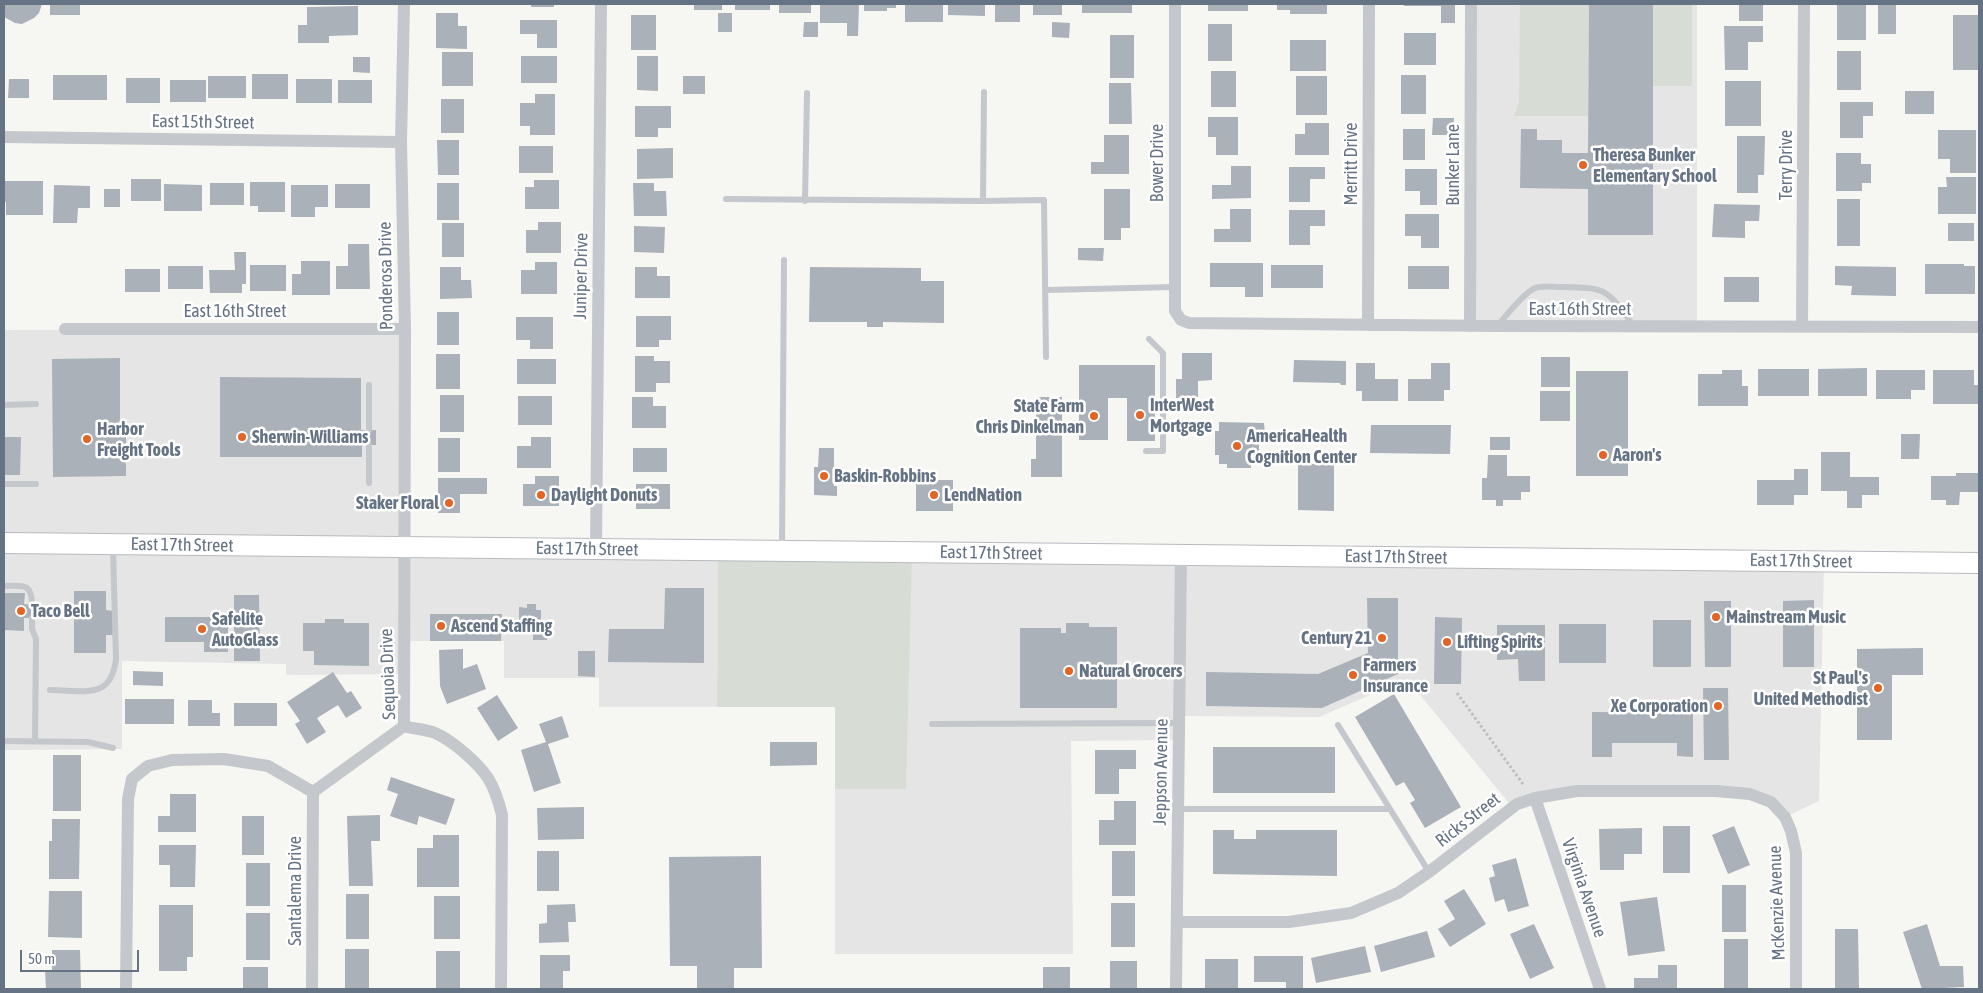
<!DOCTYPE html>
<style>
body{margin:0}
#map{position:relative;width:1983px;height:993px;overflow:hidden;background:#f6f6f3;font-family:"Asap Condensed",sans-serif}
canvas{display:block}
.frame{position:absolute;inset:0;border:5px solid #657384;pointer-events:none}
.scale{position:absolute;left:20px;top:950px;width:119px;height:22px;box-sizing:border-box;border:2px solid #657384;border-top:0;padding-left:6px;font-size:15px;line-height:18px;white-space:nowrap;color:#657384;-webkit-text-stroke:4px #fff;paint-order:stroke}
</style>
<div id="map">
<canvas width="1983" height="993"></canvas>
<div class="frame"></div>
<div class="scale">50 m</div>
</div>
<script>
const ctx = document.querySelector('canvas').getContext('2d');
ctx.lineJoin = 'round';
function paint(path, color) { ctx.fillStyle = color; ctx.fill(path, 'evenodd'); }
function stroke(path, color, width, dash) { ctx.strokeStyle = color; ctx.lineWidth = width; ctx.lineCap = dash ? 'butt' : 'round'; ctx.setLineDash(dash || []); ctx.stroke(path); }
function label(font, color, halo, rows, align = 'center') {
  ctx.font = font + ' "Asap Condensed",sans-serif'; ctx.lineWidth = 5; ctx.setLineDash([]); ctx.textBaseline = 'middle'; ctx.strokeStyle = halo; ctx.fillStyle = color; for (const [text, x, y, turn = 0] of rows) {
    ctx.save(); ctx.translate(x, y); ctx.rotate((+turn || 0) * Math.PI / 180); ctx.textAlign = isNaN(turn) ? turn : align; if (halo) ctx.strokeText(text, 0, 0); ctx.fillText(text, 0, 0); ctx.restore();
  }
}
const built = new Path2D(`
 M1470,4H1697V326H1470Z
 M405,329L404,547L718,551L717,707H599V678H504V641H404V674L286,675V664L122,661V749L4,750V330Z
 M907,552L1824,561L1819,801L1785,817L1750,794L1577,791L1513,808L1407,679L1319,717L1180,716L1179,740L1071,741L1073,954H835V789H906Z`);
const green = new Path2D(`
 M1520,4H1589L1588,116H1514L1519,102Z
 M1653,4H1692V86H1653Z
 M718,551L912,552L906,789H835V707H717Z`);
const building = new Path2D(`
 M4,4H42L39,13L34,18L22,24L15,23L4,17Z
 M50,4H80V15H50Z
 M531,4H554V7H531Z
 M694,4H722V10H694Z
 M735,4H770V10H735Z
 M779,4H811V13H779Z
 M820,4H859L858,36H847V23H820Z
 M864,4H896V8H887V11H864Z
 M905,4H943V22H905Z
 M948,4H985V16L948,15Z
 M995,4H1020V22H995Z
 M1033,4H1062V15H1033Z
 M1082,4H1132V13H1082Z
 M1208,4H1248V11H1208Z
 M1277,4H1327V14H1290V10H1277Z
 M1404,4H1455V23H1441V6H1404Z
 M1589,4H1653V235H1588V189L1520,188L1521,129H1537V140H1562V153H1588Z
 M1739,4H1763V21H1739Z
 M1837,4H1866V40H1837Z
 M1878,4H1896V34H1878Z
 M358,6V35L329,36V43H298V25H307V7Z
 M436,13H458V26H467V49L436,48Z
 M718,13H732V32H718Z
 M631,15H656V50H631Z
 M1953,15H1979V70H1953Z
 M520,20H557V48H537V34H520Z
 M804,22H818V37H803Z
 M1052,22L1070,23L1069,38L1052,37Z
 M1208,24H1232V61H1208Z
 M1724,26H1763V42H1748V70H1725Z
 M1404,33H1436V65H1404Z
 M1110,35H1134V78H1110Z
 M1290,40H1326V71H1290Z
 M1837,51H1861V90H1837Z
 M442,52H473V86H442Z
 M521,56H557V83H521Z
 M637,56H658V91L637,90Z
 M353,57H370V73L353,72Z
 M1211,71H1236V107H1211Z
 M252,74H288V99H252Z
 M53,75H107V100H53Z
 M1401,75H1426V114H1401Z
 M208,76H246V98H208Z
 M683,76H705V94H683Z
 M1296,76H1327V115H1296Z
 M126,78H160V103H126Z
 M9,79H29V98H8Z
 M296,79H332V103H296Z
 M170,80H206V102H170Z
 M338,80H372V103H338Z
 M1725,81H1761V126H1725Z
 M1109,83H1131L1132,124H1109Z
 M1905,91H1934V114H1905Z
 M535,94H555V135H530V126H520V103H535Z
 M441,99H464V133H441Z
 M1840,102H1873V116H1863V138H1840Z
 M635,106H671V128H658V137H635Z
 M1208,117H1238V155H1216V137H1208Z
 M1433,118H1454L1453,135H1432Z
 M1305,123H1329V155H1295V134H1305Z
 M1403,129H1425V160H1403Z
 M1938,130H1976V173H1950V159H1938Z
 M1104,135H1129V174H1091V162H1104Z
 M1737,136H1765L1764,175H1758V193H1737Z
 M437,140H459V175H438Z
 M519,146H553V173H519Z
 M673,148V178L637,179V149Z
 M1836,153H1861V164H1871V183H1862V191H1836Z
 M1231,166H1251V198L1212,199V185H1231Z
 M1289,167H1325V179H1310V202H1289Z
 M1405,169H1437V205H1420V191H1405Z
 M1946,177H1976V214H1938V187H1947Z
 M131,179H161V201H131Z
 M534,180H559V209H525V187H534Z
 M4,181H43V215H6V202H4Z
 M250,182H285V212H258V206H250Z
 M210,183H244V205H210Z
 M437,183H459V220H437Z
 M633,183H654V191H666L667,216H634Z
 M164,184L202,185V211H164Z
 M335,184H370V208H335Z
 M54,185L90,186V208H78L77,223H53Z
 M291,185H328V207H315V217H291Z
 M104,189H120V207H104Z
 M1104,189H1130V228H1121V240H1104Z
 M1837,199H1860V246H1837Z
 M1714,204L1760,205L1759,221H1745V238L1712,237Z
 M1230,209H1251V242H1214V229H1230Z
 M1289,210H1325V226H1310V245H1289Z
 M1405,214H1439V248H1421V236H1405Z
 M538,222H561V253H526V230H538Z
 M442,223H464V257H442Z
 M1948,223H1974V241H1948Z
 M634,226L665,227L664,253L634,252Z
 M348,244H369L370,289H336V266H348Z
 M1078,248H1104L1103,261L1078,260Z
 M234,252H246V284H242V293H210L209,270H235Z
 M301,261H330V295H292V274H301Z
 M535,262H557V294H521V270H535Z
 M1210,263H1263V297H1245V287H1210Z
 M1925,264H1964V266H1975V294H1925Z
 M250,265H286V291H250Z
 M1271,265H1323V288H1271Z
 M168,266H203V289H168Z
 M1408,266H1449V289H1408Z
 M1835,266L1896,267V296L1851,295L1852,286L1835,285Z
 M440,267H461V280H471L472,298L440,299Z
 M635,267H657V276H670V298H635Z
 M810,267L921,268V281H944V323L883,322V327H867V322H809Z
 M125,269H160V292H125Z
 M1724,277H1759V302H1724Z
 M437,312H459V345H437Z
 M636,316H671V340H659V347H636Z
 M516,317H553V349H530V340H516Z
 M1182,353H1212V380L1198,381V397L1176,398V379H1182Z
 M436,354H460V389H436Z
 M635,356H654V361H670V383H656V392H635Z
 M1541,357H1570V387H1541Z
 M120,358V422H126V476L53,477L52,359Z
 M517,359H556V384H517Z
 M1294,360L1346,361V385H1341L1340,383L1293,382Z
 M1356,363H1375V379H1398V401H1362V391H1356Z
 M1431,363H1450V390H1444V401H1408V379H1431Z
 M1079,365H1155V441H1127V398H1108V440H1079Z
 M1867,368V396H1818V369Z
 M1758,369H1809V396H1758Z
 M1722,370H1742V386H1748V406H1698V374H1722Z
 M1876,370H1925V390H1911V399H1876Z
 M1933,370H1974V385H1979V404H1933Z
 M1576,371H1628V476H1576Z
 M220,377L361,378V430H376V445H362V457H220Z
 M1540,391H1570V421H1540Z
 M440,395H464V432H440Z
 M518,396H552V425H518Z
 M632,397H653V406H666V428H632Z
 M1036,397H1062V477H1031V459H1036Z
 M1219,422L1264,423L1265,434H1260L1259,436V465H1251V468H1227V464H1219V455H1215V431H1219Z
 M1371,425H1451L1450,454L1370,453Z
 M1901,434H1920L1919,459H1901Z
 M4,437H21L20,475H4Z
 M531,437H551V468H517V446H531Z
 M1490,437H1510V450H1490Z
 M438,438H460V472H438Z
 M633,448H667V472H633Z
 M819,448H834V486H837V496L814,495V467H818Z
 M1821,452H1850V477H1879V495H1862V508H1847V491H1821Z
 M1488,455H1507V476H1530V492H1521V500H1503V506H1496V500H1482V478H1487Z
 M1298,464H1334V511L1298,510Z
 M1794,469H1808V495H1794V505H1757V480H1794Z
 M1956,473H1979V492H1960L1959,505H1946V500H1931V476H1956Z
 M535,476H559V506H523V484H535Z
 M438,478H487V494H460V513H438Z
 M916,480H953V511H916Z
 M636,484H670V509H636Z
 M665,588H704V663L608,662L609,629H664Z
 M74,591H106V610L114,611V635H106V653H74Z
 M4,593H25L24,604L38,605V618H24V631L4,630Z
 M234,595H259L260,661H234Z
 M1367,598H1398V674L1322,708L1206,706V672L1318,674L1368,653Z
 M1814,600V667H1783V601Z
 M1704,601H1731V667H1705Z
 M527,604H536V610H541V623H548L547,640H533V628H519V607L527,608Z
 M430,614H502L501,641H430Z
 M165,617H228V652H204V642H165Z
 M1435,617L1462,618L1461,684H1434Z
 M325,619H344V623H369V666L314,665V651H303V623H325Z
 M1653,620H1691V667H1653Z
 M1066,623H1089V627H1117V708H1020V628H1061V633H1066Z
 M1559,624H1606V663H1559Z
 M1497,625H1545V681H1519L1518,659L1497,660Z
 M1923,648V675H1892V740H1857V649Z
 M463,649V669L477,664L486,689L447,704L440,686L439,650Z
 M578,651H595V677L578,676Z
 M133,671L163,672V686L133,685Z
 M333,672L347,693L351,691L362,708L346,718L338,705L317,718L326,732L307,744L295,724L300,721L287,702Z
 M1703,688H1728L1729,760H1704Z
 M1394,694L1461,807L1425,828L1410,803L1415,800L1404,782L1396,786L1355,717Z
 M497,695L518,728L498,741L477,708Z
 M125,699H174V724H125Z
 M188,700H212V713H220V726H188Z
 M234,703H277V726H234Z
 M1592,712L1693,713V757L1677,756V743H1612V757H1592Z
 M562,716L569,737L548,744L561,783L534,792L521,750L546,742L539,724Z
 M770,742H817V765L770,766Z
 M1213,747H1335V793H1213Z
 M1095,750H1136V769H1119V794H1095Z
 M53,755H81V811H53Z
 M391,777L455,799L446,825L419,816L417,825L390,816L398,794L387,790Z
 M170,794H196V832H158V816H170Z
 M1114,801H1136V845H1099V820H1114Z
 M584,807V839L538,840L537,808Z
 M380,815V841H371L373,886H349L347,816Z
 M242,816H264V855H242Z
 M52,819H80L79,879H49V841H52Z
 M1663,826H1690V873H1663Z
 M1734,826L1750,865L1728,874L1712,835Z
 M1642,828V854H1624V870H1600L1599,829Z
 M1213,830H1234V839H1256V830H1337V876L1213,874Z
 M433,835H459V887H417V848H433Z
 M159,845H196L195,887H170V865H159Z
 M537,851H559V891H537Z
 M1112,851H1135V896H1112Z
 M761,856L762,968H734V989H697V966H670L669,857Z
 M1516,858L1529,906L1508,912L1504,899L1495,902L1489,878L1495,876L1492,865Z
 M246,863H270V906H246Z
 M1722,885H1746V932H1722Z
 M1464,889L1486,924L1450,947L1438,929L1455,919L1444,901Z
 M49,891H82V938L48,937Z
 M346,894H369V939H346Z
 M434,896H460V939H434Z
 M1657,897L1665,951L1628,956L1620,902Z
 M1111,903H1135V947H1111Z
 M575,904L576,922H568L569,942L539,943V924L547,923V905Z
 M159,905H193V957H187V971H159Z
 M246,913H270V960H246Z
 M1534,924L1554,968L1530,979L1510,934Z
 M1927,924L1940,966H1963L1964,987L1922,989L1903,932Z
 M1835,929H1858L1859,988H1835Z
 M1427,931L1435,957L1381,972L1374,946Z
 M1724,939H1748V989H1724Z
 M1365,946L1371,972L1316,983L1311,958Z
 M345,949H369V989H345Z
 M52,950H80L81,989H46L45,970H52Z
 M436,951H460V989H436Z
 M540,955H570V971H563V989H540Z
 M1254,956H1303V989H1286V982H1254Z
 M1205,959H1238V989H1205Z
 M1110,961H1137V989H1110Z
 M1658,965H1677V989H1634V978H1658Z
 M243,967H268V989H243Z
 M1043,967H1070V989H1043Z`);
const path = new Path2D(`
 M1457,693L1523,784`);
const service = new Path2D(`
 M726,199L983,201L1044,200L1046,357
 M805,201L807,93
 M983,201L984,92
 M1046,290L1175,287
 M1498,325C1508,314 1520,297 1533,289C1541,285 1552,287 1560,287C1607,288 1605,287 1633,325
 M369,385V430
 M4,405L36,404
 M1146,451H1163V353L1149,339
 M369,483V445
 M4,484H36
 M782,549L784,260
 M4,586C22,586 32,582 32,605
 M32,618V629L36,639L35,741
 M50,690C84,690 111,701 116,659L113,547
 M932,724L1179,723
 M1338,725L1390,809
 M4,741L88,742L113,748
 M1178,809H1390L1429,872`);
const minor = new Path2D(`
 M404,4L401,142L405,329L404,726
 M1175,4V311L1181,320L1189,323L1497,326L1979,327
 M4,137L401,142
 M1368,325L1369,4
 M1470,326L1471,4
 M1802,326L1804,4
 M65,329H405
 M596,549L601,4
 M404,726C414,729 425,729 435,733C452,740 478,763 488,778C495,789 499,803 502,815L501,989
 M1535,798L1600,989
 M1177,922H1289L1351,913L1398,893L1429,872L1517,804L1535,798L1577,791H1716L1750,794L1771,802L1785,817L1791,831L1796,853V989
 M126,989L128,799L132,779L148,766L172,760L224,759L268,766L313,792L404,726
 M312,989L313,792
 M1176,989L1181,555`);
const primary = new Path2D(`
 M4,543L1979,563`);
const markers = [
 [1583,165,5,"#e26527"],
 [1140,415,5,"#e26527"],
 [1094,416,5,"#e26527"],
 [242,437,5,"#e26527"],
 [87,439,5,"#e26527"],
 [1237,446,5,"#e26527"],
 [1603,455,5,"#e26527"],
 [824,476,5,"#e26527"],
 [541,495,5,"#e26527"],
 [934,495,5,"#e26527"],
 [449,503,5,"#e26527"],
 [21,611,5,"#e26527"],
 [1716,617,5,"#e26527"],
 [441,626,5,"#e26527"],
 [202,629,5,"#e26527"],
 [1382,638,5,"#e26527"],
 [1447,642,5,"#e26527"],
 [1069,671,5,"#e26527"],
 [1353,675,5,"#e26527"],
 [1878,688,5,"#e26527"],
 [1718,706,5,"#e26527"]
];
const streetNames = [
 ["East 15th Street",203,122,1],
 ["Bower Drive",1157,163,-90],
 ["Merritt Drive",1351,164,-90],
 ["Bunker Lane",1453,165,-90],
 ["Terry Drive",1786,165,-90],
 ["Ponderosa Drive",386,276,-91],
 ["Juniper Drive",581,276,-89],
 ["East 16th Street",1580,309],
 ["East 16th Street",235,311],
 ["East 17th Street",182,545,1],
 ["East 17th Street",587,549,1],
 ["East 17th Street",991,553,1],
 ["East 17th Street",1396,557,1],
 ["East 17th Street",1801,561,1],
 ["Sequoia Drive",388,674,-92],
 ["Jeppson Avenue",1161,772,-89],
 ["Ricks Street",1468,820,-38],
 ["Virginia Avenue",1584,888,71],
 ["Santalema Drive",295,891,-90],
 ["McKenzie Avenue",1777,903,-92]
];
const poiNames = [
 ["Theresa Bunker",1593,155],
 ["Elementary School",1593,176],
 ["InterWest",1150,405],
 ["Mortgage",1150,426],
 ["State Farm",1084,406,"right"],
 ["Chris Dinkelman",1084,427,"right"],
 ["Harbor",97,429],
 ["Freight Tools",97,450],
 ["AmericaHealth",1247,436],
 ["Cognition Center",1247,457],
 ["Sherwin-Williams",252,437],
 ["Aaron's",1613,455],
 ["Baskin-Robbins",834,476],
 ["Daylight Donuts",551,495],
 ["LendNation",944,495],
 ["Staker Floral",439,503,"right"],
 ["Taco Bell",31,611],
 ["Mainstream Music",1726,617],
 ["Safelite",212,619],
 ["AutoGlass",212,640],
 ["Ascend Staffing",451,626],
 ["Century 21",1372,638,"right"],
 ["Lifting Spirits",1457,642],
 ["Farmers",1363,665],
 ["Insurance",1363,686],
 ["Natural Grocers",1079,671],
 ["St Paul's",1868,678,"right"],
 ["United Methodist",1868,699,"right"],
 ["Xe Corporation",1708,706,"right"]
];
paint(built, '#e4e5e4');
paint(green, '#d7ddd4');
paint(building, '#abb1b8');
stroke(primary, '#b7babf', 22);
stroke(path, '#bcbec0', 3, [2.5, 2.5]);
stroke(service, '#c4c7cb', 6);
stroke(minor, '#c4c7cb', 12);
stroke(primary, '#fff', 20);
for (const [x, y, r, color] of markers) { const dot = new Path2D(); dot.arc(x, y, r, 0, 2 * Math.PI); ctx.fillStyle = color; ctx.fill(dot); stroke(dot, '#fff', 2); }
label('18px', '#657384', '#fff', streetNames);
label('bold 18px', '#657384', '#fff', poiNames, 'left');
</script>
